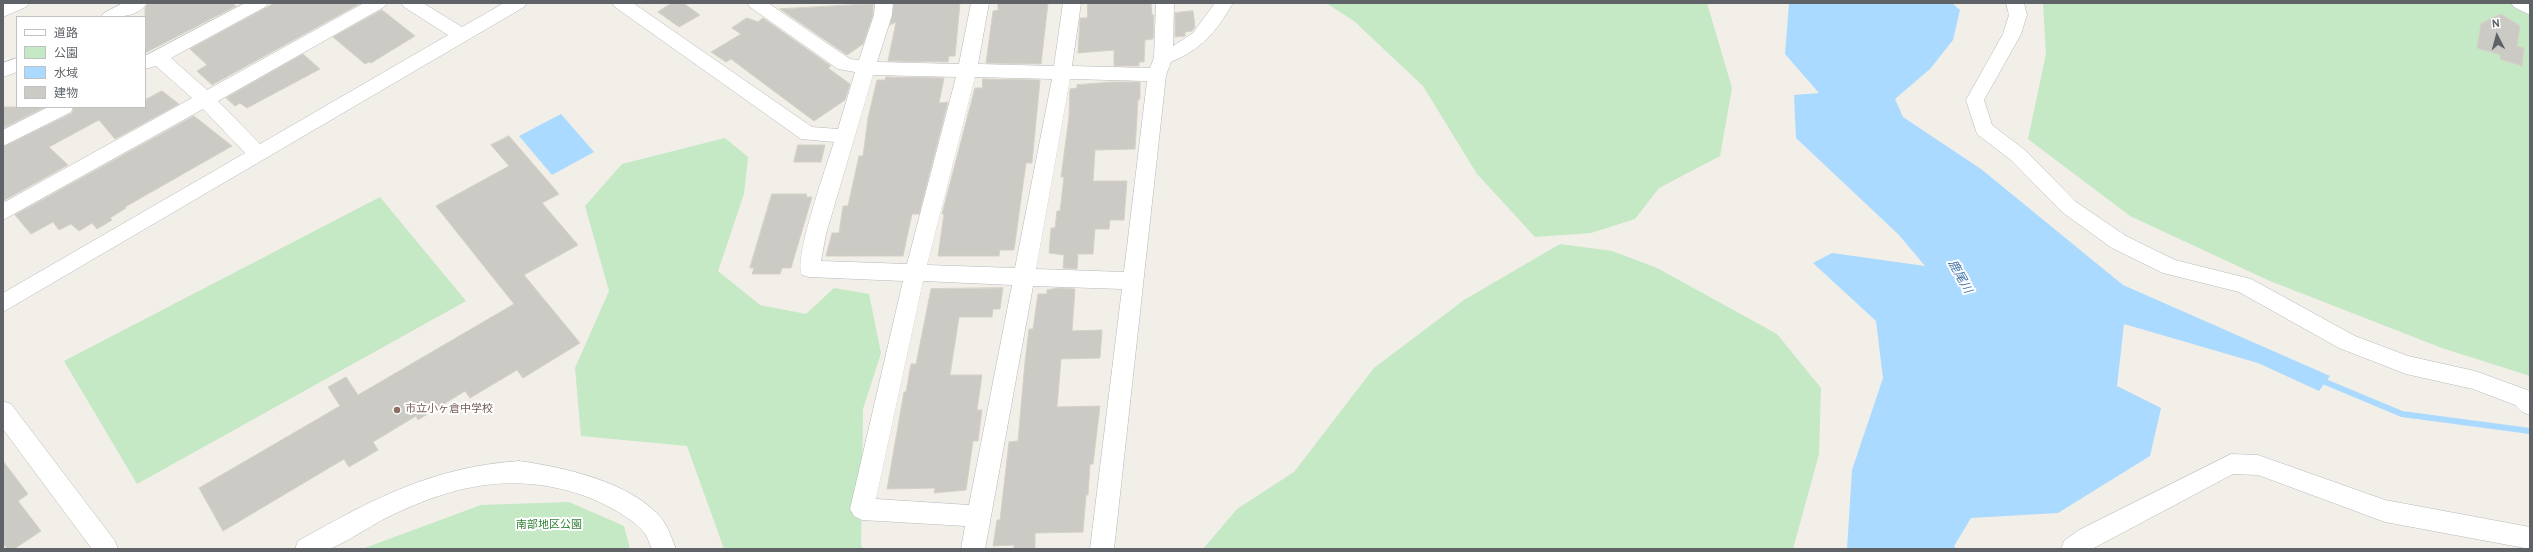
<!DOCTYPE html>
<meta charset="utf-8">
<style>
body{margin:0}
#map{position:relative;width:2533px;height:552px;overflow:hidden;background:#f1efe8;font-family:Overpass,"Noto Sans JP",sans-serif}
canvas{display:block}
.frame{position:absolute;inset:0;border:4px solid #5f6368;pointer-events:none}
.legend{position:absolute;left:16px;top:16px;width:130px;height:92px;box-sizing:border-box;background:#fff;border:1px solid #bfc1c3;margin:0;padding:5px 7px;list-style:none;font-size:12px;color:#5f6368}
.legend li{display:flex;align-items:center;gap:8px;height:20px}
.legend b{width:20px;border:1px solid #bfc1c3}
.north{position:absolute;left:2477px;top:16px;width:40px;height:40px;-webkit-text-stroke:3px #fff;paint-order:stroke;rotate:354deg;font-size:11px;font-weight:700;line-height:16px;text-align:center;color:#5f6368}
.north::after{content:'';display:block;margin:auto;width:14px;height:18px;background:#5f6368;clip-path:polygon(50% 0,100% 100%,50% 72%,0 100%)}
</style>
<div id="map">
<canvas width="2533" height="552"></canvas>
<div class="frame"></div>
<ul class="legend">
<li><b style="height:5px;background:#fff"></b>道路</li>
<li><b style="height:11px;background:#c5e8c5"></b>公園</li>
<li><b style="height:11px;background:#aadaff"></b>水域</li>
<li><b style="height:11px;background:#cccac5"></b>建物</li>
</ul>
<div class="north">N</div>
</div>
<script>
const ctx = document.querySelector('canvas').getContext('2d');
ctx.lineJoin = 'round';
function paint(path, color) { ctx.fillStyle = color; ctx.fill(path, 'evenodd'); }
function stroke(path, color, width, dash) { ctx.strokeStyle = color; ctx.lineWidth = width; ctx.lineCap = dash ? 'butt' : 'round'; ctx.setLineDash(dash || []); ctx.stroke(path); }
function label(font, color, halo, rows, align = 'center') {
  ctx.font = font + ' Overpass,"Noto Sans JP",sans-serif'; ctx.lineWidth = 4; ctx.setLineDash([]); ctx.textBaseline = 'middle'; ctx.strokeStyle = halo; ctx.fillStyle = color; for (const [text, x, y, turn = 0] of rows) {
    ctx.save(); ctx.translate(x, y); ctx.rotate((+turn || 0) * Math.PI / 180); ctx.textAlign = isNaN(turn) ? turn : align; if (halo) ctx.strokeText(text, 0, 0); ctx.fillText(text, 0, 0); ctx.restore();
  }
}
const green = new Path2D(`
 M1326,3H1707L1732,88L1720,156L1659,188L1635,219L1591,233L1535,237L1477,174L1423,86L1354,21Z
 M2043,3H2530V376L2442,348L2270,281L2130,216L2028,139L2046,54Z
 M725,138L748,157L744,194L718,271L760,305L806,314L834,288L869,294L881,353L863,409L861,545L863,549H724L687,446L581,436L575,368L609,291L585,206L622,164Z
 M380,197L466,301L137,484L64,361Z
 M1560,244L1612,251L1657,268L1777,334L1821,388L1819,454L1793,549H1203L1237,509L1294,472L1374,368L1464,300Z
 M569,502L624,526L630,549H362L481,505Z`);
const water = new Path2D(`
 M1789,3H1952L1960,10L1953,40L1930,69L1895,99L1903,117L1981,169L2123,285L2330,376L2319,391L2258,363L2124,324L2117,386L2161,408L2150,456L2058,513L1971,518L1954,546L1957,549H1847L1852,470L1883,378L1876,321L1813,263L1832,253L1925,266L1899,235L1796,138L1794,95L1819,93L1785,54Z
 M561,114L594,152L552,175L519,136Z`);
const stream = new Path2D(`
 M2318,379L2402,414L2530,431`);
const building = new Path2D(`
 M148,3H232L236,6L145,53V8Z
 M275,3H361L212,85L197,71L207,65L190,49Z
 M672,3H683L700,15L679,27L658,12Z
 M894,3H960L955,56H949L948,62L888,61L896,22L890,25Z
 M998,3H1048L1041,64L986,63L993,11L998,10Z
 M1088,3H1151L1152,15H1154L1153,39L1145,40L1144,62H1139V66H1114V50L1078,53L1080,18H1087Z
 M873,4V15L863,44L847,55L780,9Z
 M382,10L415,36L371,63L369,62L365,64L333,37Z
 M1193,11L1195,27L1192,31L1185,32V36L1175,37V13Z
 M2501,14L2520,26L2517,46L2524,48L2522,66L2500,59L2501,55L2477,48L2481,24Z
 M747,18L758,22L763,18L831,66L828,68L850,84L845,100L814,121L731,59L726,62L711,52L741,34L732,28Z
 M303,54L320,69L247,108L240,103L235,106L226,98Z
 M886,77L944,78L939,103L948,102L919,214H912L903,256H826L832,233H839L843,206H848L859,156H863L868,118L877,80H885Z
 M983,79L1040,80L1032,163H1026L1014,250H1000L999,256H938L944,214H942L975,88H982Z
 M1113,82H1140V99L1138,100L1135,149L1095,150L1093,181H1127L1124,220H1110L1109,229H1095L1093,254H1076L1078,255L1077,269L1063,268L1064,255L1049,253L1051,228H1055L1057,211H1060L1064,177H1061L1069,117L1070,89L1077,88V85Z
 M162,91L179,104L115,139L99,120L49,147L68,165L3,201V147L72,113L74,107H145V100Z
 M3,107H45L3,128Z
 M194,116L232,146L125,207L126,208L110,218L112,220L97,229L92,223L79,231L71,224L59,230L53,222L31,234L15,215Z
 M509,136L559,194L542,203L578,245L524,275L580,343L523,378L517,370L470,398L465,391L418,420L416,416L373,442L378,450L349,467L344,459L223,531L199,488L340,406L328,387L346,377L358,395L514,304L436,206L509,166L491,145Z
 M798,145H825L821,162H794Z
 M772,194H807L806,197H812L791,268H782L780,274H752L754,268H750Z
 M1003,288L1000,309H993L992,317H959L950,375H982L977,410H982L978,441H973L966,490L934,493L935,488L887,489L904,392H906L911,364H916L931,289Z
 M1060,288L1075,289L1072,331L1102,330L1100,358L1061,359L1057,407L1100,406L1093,464H1090L1088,495H1086L1083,532L1035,533V549H1014V545L993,546L997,520H1000L1009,442L1018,441L1025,362L1029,329H1033L1038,294H1047V290Z
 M3,461L28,494L18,501L41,531L14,549H7L3,543Z`);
const minor = new Path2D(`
 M29,3L26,7L3,17V4Z
 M123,3H147C138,18 116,17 101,17L104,13Z
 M245,3H268L265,7L171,58L207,90L364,3H387L384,7L218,101L260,144L448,35L404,7L401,3H423L462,27L504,3H527L524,7L3,312V293L245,153L203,109L3,220V203L192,98L156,66L145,69V56Z
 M612,3H633L812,127L838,129L855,72L838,69L750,7L747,3H768L850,59L859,60L874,15L875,3H893L892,15L877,62L959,64L971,3H989L978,64L1054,66L1063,3H1081L1072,66L1150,68L1154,58L1156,3H1174L1173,46L1193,33L1215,3H1233C1215,33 1203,48 1171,62L1166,75L1114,549H1090L1122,289L1033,286L985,549H961L965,526L862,520L854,516L850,509L903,281L809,277L802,275C793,259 827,165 834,142L801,139L615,7ZM873,75L956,77L907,264L821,261L826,234ZM975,77L1052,79L1015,268L927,265ZM1070,79L1147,81L1124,272L1036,269ZM923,281L1012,285L969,505L876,499Z
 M2006,3H2024L2027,15L2021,34L1984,100L1992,125L2025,150L2076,202L2126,236L2175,260L2251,279L2355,336L2408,356L2475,371L2530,391V415L2522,412L2515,405L2473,389L2406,374L2339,348L2239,292L2163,273L2112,248L2062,212L2011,160L1977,134L1966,100L2003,34L2009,15Z
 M2511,3H2530V15L2514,7Z
 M17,58V72L3,77V63Z
 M48,107H73L71,112L3,146V130Z
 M3,401L11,404L115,541L118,549H92L3,429Z
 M2231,454L2258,455L2385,500L2530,527V549L2385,522L2258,475L2233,474L2092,549H2061L2064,541L2079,530Z
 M519,461C563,467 632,482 662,519C668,527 672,539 676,549H652C650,545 648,539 646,535C636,519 600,501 582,495C511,471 450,486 384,519C372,525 339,547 328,549C318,551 305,549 295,549L298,541C373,499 432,467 519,461Z`);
const markers = [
 [397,410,4,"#8d6e63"]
];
const educationNames = [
 ["市立小ヶ倉中学校",405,410]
];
const parkNames = [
 ["南部地区公園",549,526]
];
const waterNames = [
 ["鹿尾川",1959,277,61]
];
paint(green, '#c5e8c5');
paint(water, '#aadaff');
stroke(stream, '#aadaff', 6);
paint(building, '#cccac5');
stroke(building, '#d6d1c6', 1);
stroke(minor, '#b5b8bc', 1);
paint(minor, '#fff');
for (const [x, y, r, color] of markers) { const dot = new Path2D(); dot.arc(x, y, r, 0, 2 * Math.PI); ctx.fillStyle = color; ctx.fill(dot); stroke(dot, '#fff', 1.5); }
label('11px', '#785e54', '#fff', educationNames, 'left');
label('11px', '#348238', '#fff', parkNames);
label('italic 12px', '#4174aa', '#fff', waterNames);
</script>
